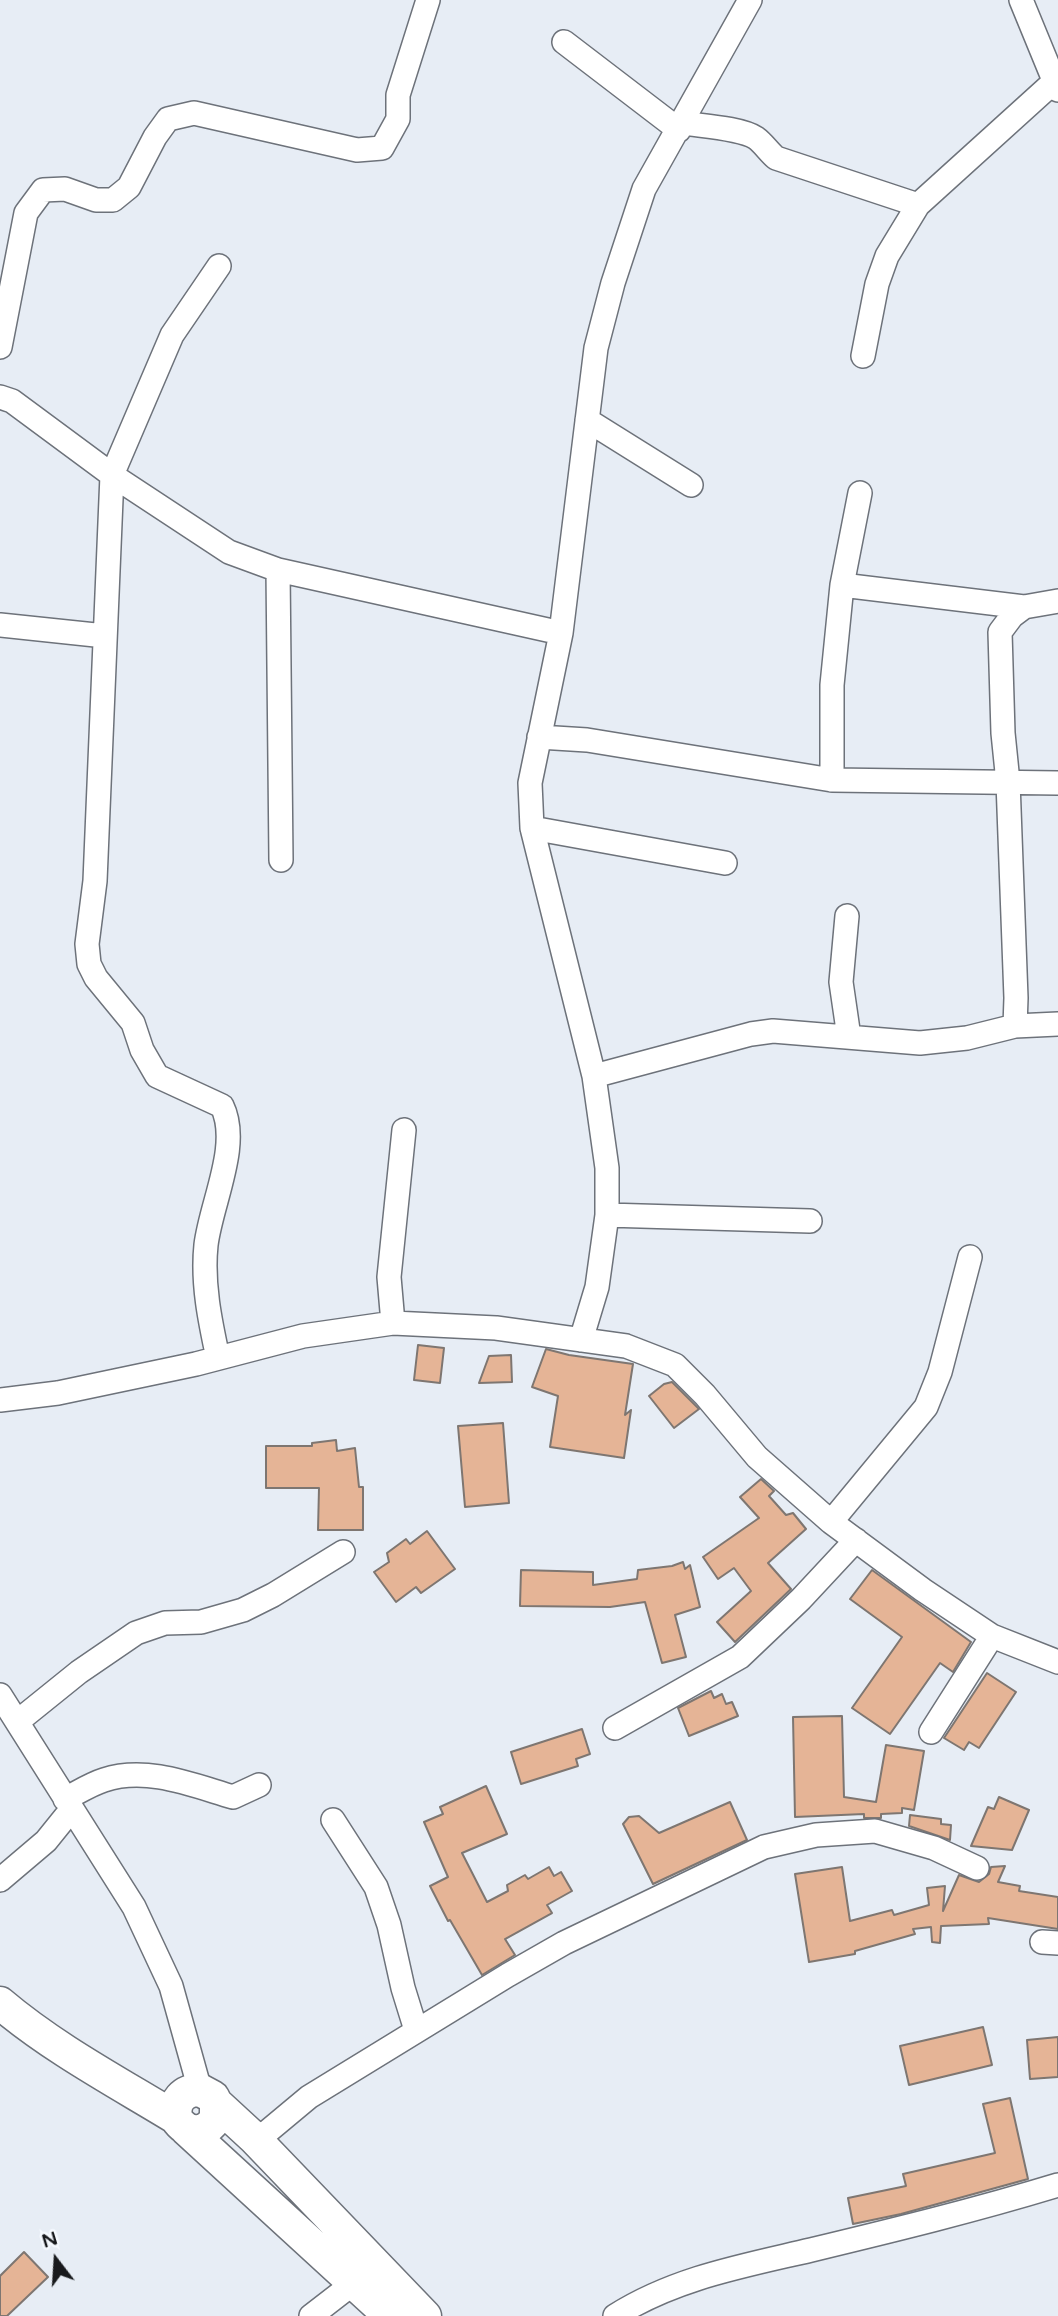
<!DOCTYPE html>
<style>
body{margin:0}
#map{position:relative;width:1058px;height:2316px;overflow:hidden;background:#e7edf5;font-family:"Varela Round",sans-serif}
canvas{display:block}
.north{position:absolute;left:21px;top:2225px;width:70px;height:70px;-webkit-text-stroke:5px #f6faff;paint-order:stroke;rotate:343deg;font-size:19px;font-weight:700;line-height:28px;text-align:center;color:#181a1d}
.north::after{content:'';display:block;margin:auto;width:24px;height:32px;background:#181a1d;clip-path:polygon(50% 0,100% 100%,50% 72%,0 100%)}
</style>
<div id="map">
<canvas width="1058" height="2316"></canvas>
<div class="north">N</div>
</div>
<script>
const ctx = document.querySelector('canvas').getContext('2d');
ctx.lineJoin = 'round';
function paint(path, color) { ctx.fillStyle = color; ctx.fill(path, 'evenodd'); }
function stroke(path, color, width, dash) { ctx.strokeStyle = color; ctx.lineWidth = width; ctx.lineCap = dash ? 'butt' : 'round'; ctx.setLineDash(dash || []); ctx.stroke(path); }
const building = new Path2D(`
 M418,1345L444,1348L440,1383L414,1380Z
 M546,1349L569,1355L633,1364L625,1415L631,1410L624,1458L550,1447L558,1396L532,1387Z
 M511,1355L512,1382L479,1383L489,1356Z
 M672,1382L699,1409L674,1428L649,1396L664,1384Z
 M503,1423L509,1503L465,1507L458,1426Z
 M336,1440L337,1451L355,1448L359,1487H363V1530H318L319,1488H266V1446H312V1443Z
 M761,1479L774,1491L769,1496L786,1515L793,1513L806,1529L768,1563L791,1589L735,1642L717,1622L751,1591L734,1568L718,1579L703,1557L759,1518L740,1497Z
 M427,1531L455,1569L421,1593L416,1587L396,1602L374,1572L389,1562L387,1553L406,1539L410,1544Z
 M683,1562L685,1569L690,1565L700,1607L675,1615L686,1657L662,1663L645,1602L610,1607L520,1606L521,1570L593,1572V1585L637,1579L638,1570L672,1566Z
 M872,1570L971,1642L953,1672L940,1663L890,1734L852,1708L902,1637L850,1599Z
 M987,1673L1016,1692L979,1748L969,1742L964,1750L944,1738Z
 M711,1691L714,1698L722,1694L726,1704L732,1702L738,1716L689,1736L678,1708Z
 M842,1716L844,1797L876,1802L886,1745L924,1751L914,1810L902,1808V1813L881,1814V1818H864V1814L795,1817L793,1717Z
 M582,1729L590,1754L576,1759L578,1766L521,1784L511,1752Z
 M486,1786L507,1834L462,1853L487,1902L508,1891L507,1885L525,1875L528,1879L549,1867L554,1876L561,1872L572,1891L547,1905L552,1913L505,1939L515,1955L482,1975L450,1920L448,1921L430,1886L448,1877L424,1822L443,1814L440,1807Z
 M999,1797L1029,1810L1012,1850L971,1846L988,1807L994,1809Z
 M730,1802L747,1840L653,1884L623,1824L629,1817L639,1816L659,1833Z
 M910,1815L941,1819V1824L951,1825L950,1840L909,1826Z
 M1005,1866L998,1882L1020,1886L1019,1891L1058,1897V1929L988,1918L989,1924L941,1926L940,1943L932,1942L931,1927L913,1929L915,1934L855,1951V1954L809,1962L795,1874L842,1867L850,1921L892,1910L894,1915L929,1905L927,1888L945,1886L943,1911L959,1875L979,1882L989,1874L991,1867Z
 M983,2027L992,2065L909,2085L900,2046Z
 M1058,2037V2077L1030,2079L1027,2040Z
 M1010,2098L1028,2179L901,2214L853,2224L848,2198L906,2186L903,2174L995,2153L983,2104Z
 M24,2252L48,2277L7,2316H0V2276Z`);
const street = new Path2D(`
 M1021,0L1058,90
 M564,42L679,130
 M683,123C702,126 741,128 756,138C763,143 769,152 776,158L918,205L1055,81
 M0,347L26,213L43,190L65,189L96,200H113L129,187L155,137L168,119L194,113L357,150L382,148L398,119V95L428,0
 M863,356L877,284L887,256L918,205
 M0,397L12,401L112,475L229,552L278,570L561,633
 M587,420L691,485
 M278,570L281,860
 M842,585L1024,607
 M0,625L105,636
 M539,737L587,740L832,780L1058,783
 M832,780V685L842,585L860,493
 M532,828L725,863
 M847,916L841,982L849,1037
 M1015,1026L1016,998L1008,782L1003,733L1000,632L1012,616L1024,607L1058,601
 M594,1076L751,1034L773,1031L920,1043L967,1038L1015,1026L1058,1024
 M607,1215L810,1221
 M393,1323L389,1277L404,1130
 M581,1340L597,1287L607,1215V1168L594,1076L532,828L530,783L561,633L596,348L613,283L644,189L750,0
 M218,1358C210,1321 202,1283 206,1245C211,1203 241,1145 222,1106L157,1076L142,1050L133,1023L96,978L89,964L87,944L95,881L112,475L172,335L219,266
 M0,1400L58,1393L196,1364L303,1336L393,1323L496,1328L626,1346L675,1365L705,1395L757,1457L831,1522L923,1590L992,1636L1058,1662
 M831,1522L926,1407L940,1372L970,1257
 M0,1695L134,1907L171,1986L200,2090
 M17,1722L79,1672L136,1633L165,1623L201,1622L243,1610L273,1595L343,1552
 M615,1728L740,1657L801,1599L856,1540
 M931,1732L992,1636
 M65,1799C77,1793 91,1784 104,1780C147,1766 192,1785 233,1797L259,1785
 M333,1820L376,1887L389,1925L403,1988L416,2030
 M0,1880L46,1841L71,1810
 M1042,1942L1058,1943
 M254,2138L267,2132L309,2097L508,1975L564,1943L764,1847L816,1835L875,1831L934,1848L977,1868
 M311,2316L355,2282
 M615,2316C675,2278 743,2266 811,2250C894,2230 976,2210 1058,2185`);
const secondary = new Path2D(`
 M0,2003C53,2048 117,2082 176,2118C187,2136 206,2135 216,2118V2103
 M176,2118C173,2101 183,2090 200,2090L213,2097L216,2103L254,2138L425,2316
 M186,2129L390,2316`);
paint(building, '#e5b496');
stroke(building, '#7e7671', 2);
stroke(street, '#6d727a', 26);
stroke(secondary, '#6d727a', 35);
stroke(street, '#fff', 23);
stroke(secondary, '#fff', 32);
</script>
